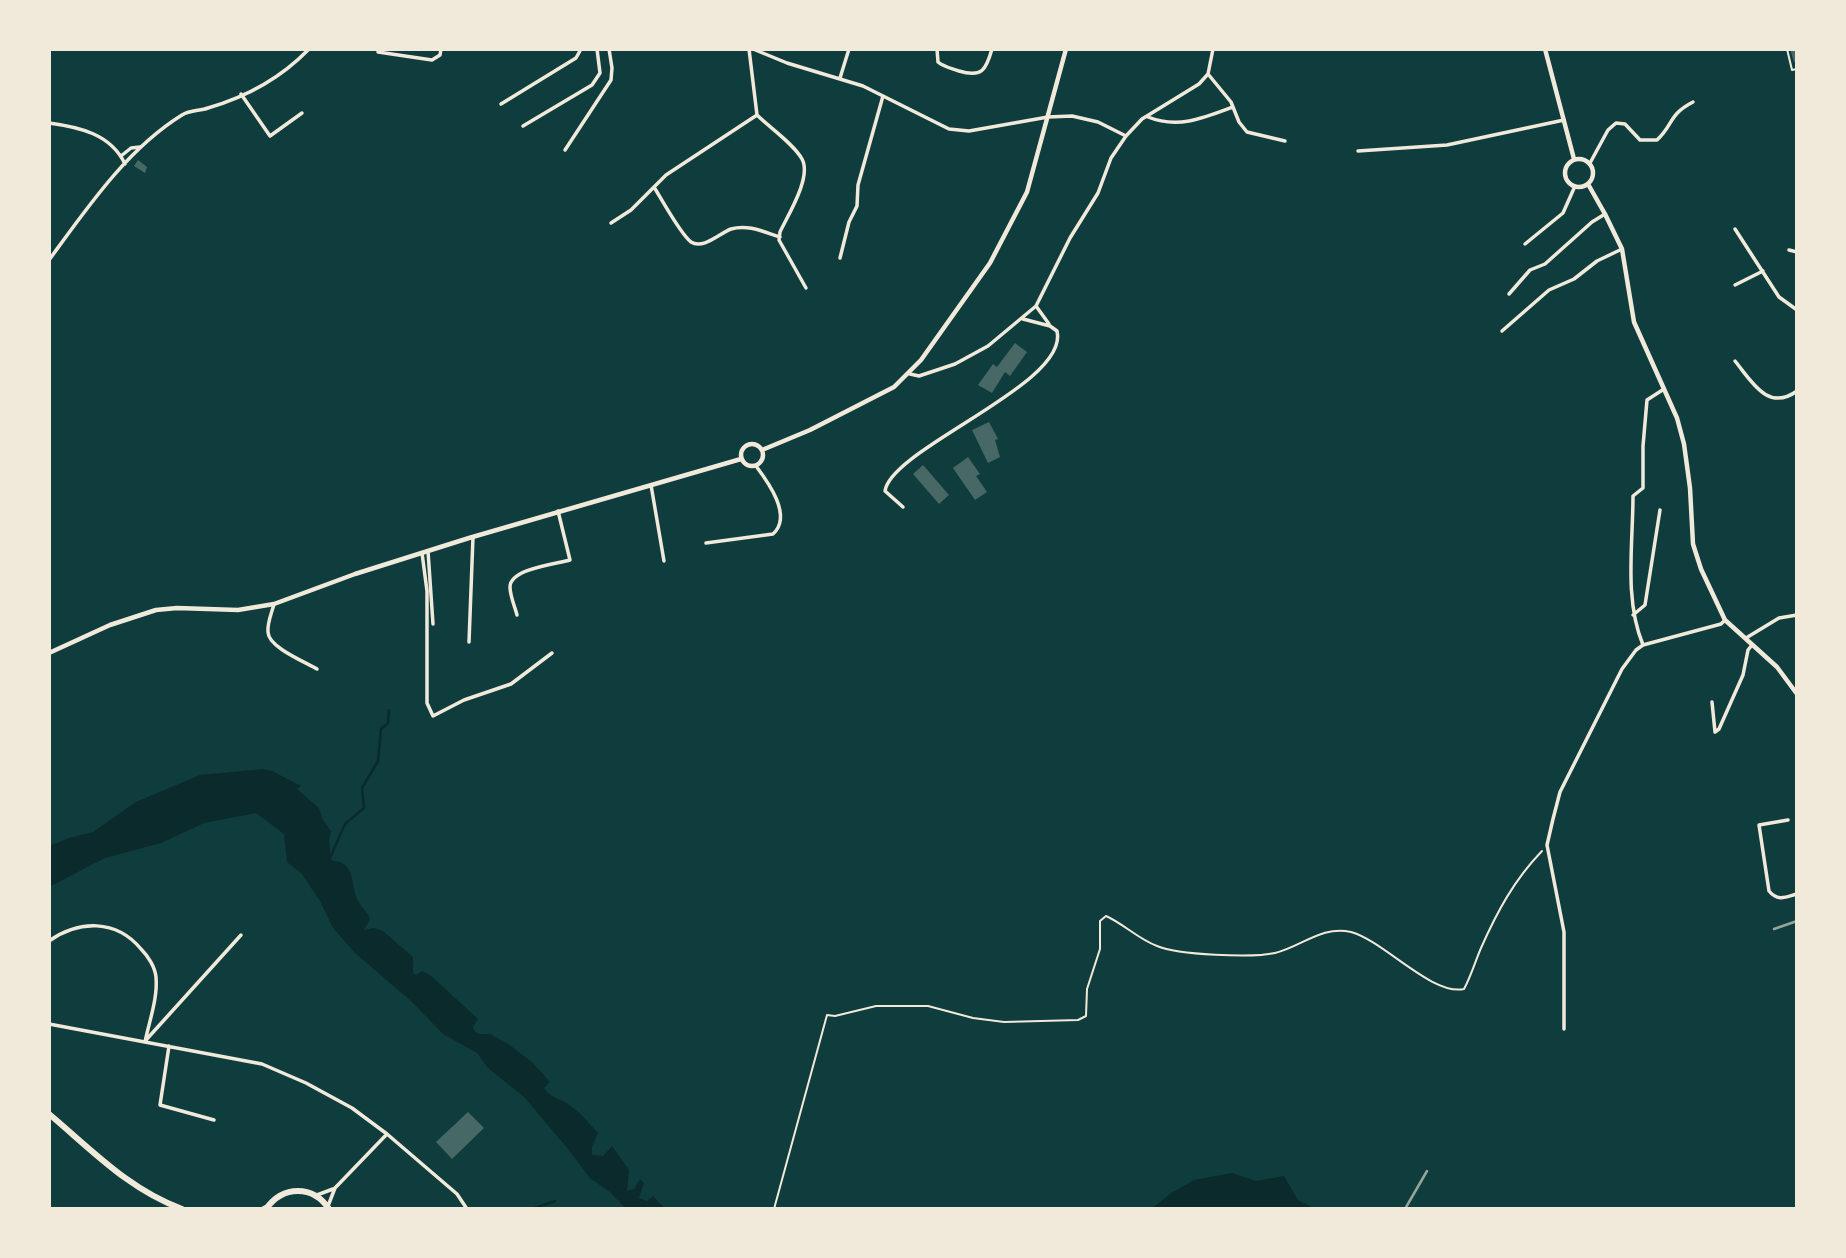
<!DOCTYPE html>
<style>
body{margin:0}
#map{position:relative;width:1846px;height:1258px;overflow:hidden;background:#0f3d3e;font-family:Quicksand,sans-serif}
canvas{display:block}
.frame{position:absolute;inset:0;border:51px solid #f1e9da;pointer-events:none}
</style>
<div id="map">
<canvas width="1846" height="1258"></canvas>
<div class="frame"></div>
</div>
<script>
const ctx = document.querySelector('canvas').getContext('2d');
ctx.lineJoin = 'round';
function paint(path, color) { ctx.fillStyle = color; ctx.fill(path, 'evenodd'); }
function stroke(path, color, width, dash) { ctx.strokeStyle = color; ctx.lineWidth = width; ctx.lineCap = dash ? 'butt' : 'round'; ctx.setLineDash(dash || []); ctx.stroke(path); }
const water = new Path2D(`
 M263,769L272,771L301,786L297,789L319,808L323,820L331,831L329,840L331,859L333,861C354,862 351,881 356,896C358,904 365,909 369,916L370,919L364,930L374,928L383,931L413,957V973L416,975L422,971L430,975L478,1019L473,1027L475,1032L479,1034H490L507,1043L533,1063L550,1082L544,1088C552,1099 558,1097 568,1104C580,1112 589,1123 598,1133L592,1147V1155L603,1156L612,1146L629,1170L627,1191L634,1189L640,1179L644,1183L639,1198L647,1201L653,1196L665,1209H626L610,1192L590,1178L568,1149L524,1097L488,1068L477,1053L443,1034L411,1001L355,953L333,928L320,901L301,873L287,862L284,834L256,813L204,823L161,843L105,858L49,887V846L69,838L93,832L136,802L200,775Z
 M1232,1173L1256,1181L1284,1176L1298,1200L1315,1209H1151L1171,1193L1194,1180Z`);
const stream = new Path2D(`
 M330,858L345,824L364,808L362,788L378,761L381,729L388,723L389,710
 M532,1209L555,1201`);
const building = new Path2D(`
 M1790,49H1797V61L1794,62Z
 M138,160L147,167L145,173L134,166Z
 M1015,343L1027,352L1010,376L1005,372L992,393L978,385L993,364L997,367Z
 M989,422L998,439L995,440L1000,457L988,463L972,430Z
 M968,457L980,474L976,476L987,492L975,500L953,468Z
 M923,465L949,495L939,504L913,474Z
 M468,1112L484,1128L452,1159L436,1142Z`);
const path = new Path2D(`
 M774,1209L827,1015L835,1016L876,1006H928L973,1018L1004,1022L1078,1020L1086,1016L1087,989L1100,949V921L1106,916C1124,924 1138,939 1157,946C1178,955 1252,958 1275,953C1301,947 1322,925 1351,932C1384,941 1432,996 1464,989C1471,976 1475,962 1481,948C1497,912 1514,880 1542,851`);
const service = new Path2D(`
 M1787,49L1792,70L1797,69`);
const minor = new Path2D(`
 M749,49L757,115C769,127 794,144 802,159C812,177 788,215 780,232L779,240L806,288
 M753,49L787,63L863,86L949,129L969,131L1048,117L1072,116L1098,122L1126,136
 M937,49L938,62C944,67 951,68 959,71C982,78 986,70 992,49
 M378,52L432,60L440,55L441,49
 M1208,74L1231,102L1239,122L1247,132L1285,141
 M840,78L849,49
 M241,94L270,136L302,113
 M501,104L576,58L581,49
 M1148,117C1178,129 1204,118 1233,107
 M49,123C79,127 111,134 125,164
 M523,126L592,85L600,73L597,49
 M565,150L611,80L612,68L609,49
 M1358,151L1447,145L1564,120
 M121,156L131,148L140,147
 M1590,163L1608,130L1616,123L1625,124L1640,140H1657C1674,124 1668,115 1693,102
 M654,187C662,200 681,235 691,242C703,250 720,233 731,229C748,224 764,232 780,237
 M611,223L631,210L666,175L757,115
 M1735,229L1779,297L1797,310
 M1525,244L1563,213L1575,186
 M1789,250L1797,252
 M840,258L849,222L857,206L858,185L883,96
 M49,260C87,208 127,149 182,115C190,110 200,111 208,108C246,97 282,77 309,49
 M1735,285L1763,271
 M1509,294L1530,270L1545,264L1592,222L1605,214
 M1036,306L1049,324
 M1502,331L1549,290L1574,279L1597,261L1622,249
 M1735,361C1752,382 1768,412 1797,391
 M910,374L919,376L955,364L988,346L1036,306L1070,238L1098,193L1111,158L1126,136L1142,119L1199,84L1208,74L1213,49
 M651,485L664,561
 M903,507L885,491C891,448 1070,384 1057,331L1050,326L1023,319
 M706,543L773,534C793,516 768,482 756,466
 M428,551L433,624
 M422,553L427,591V703L433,716L464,700L511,684L552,653
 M274,604C272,612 267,623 268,632C268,647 305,662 317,669
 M517,615C515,607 510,596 510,587C510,569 555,564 570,560L558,511
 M1633,615L1645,605L1660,510
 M1746,638L1779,618L1797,615
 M469,642L473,537
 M1643,645C1624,599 1633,545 1633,496L1643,488V446L1647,400L1664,389
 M1712,702L1715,732L1719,729L1743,675L1748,650L1752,645
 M1788,820L1759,825L1769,891C1778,902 1786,897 1797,894
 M49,941C79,920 116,919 141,949C148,956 155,967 156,977C158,998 149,1022 145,1042
 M49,1024L262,1064L306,1083L352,1108L387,1134L457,1194L467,1209
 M1564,1029V932L1547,845L1553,819L1560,792L1622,669L1636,650L1643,645L1721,624L1725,620
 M146,1040L241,935
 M169,1046L160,1105L214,1120
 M317,1195L333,1189
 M328,1206L335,1188L387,1134`);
const tertiary = new Path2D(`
 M1545,49L1574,159
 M1565 173a14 14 0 1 1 28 0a14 14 0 1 1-28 0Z
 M1588,184L1605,214L1622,249L1634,322L1677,418L1684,444L1690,488L1693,544L1701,569L1725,620L1777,667L1797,694
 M741 455a11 11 0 1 1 22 0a11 11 0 1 1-22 0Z
 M762,450L810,430L894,387L921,360L990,263L1027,192L1066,49
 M49,653L110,625L156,610L177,608L238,610L274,604L355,574L469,538L741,459`);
const primary = new Path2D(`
 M266,1209C283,1185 313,1185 329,1209`);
const trunk = new Path2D(`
 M49,1114C92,1150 128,1189 182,1209
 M264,1209L268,1207`);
const rail = new Path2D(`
 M1774,929L1797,921
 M1405,1209L1427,1171`);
paint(water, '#0a2a2b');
stroke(stream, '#0a2a2b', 2.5);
paint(building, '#486865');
stroke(path, '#f1e9da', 2);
stroke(service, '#f1e9da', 2);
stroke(minor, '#f1e9da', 3.5);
stroke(tertiary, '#f1e9da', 4.5);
stroke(primary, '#f1e9da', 6);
stroke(trunk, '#f1e9da', 6);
stroke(rail, '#97a49c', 2.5);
</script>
